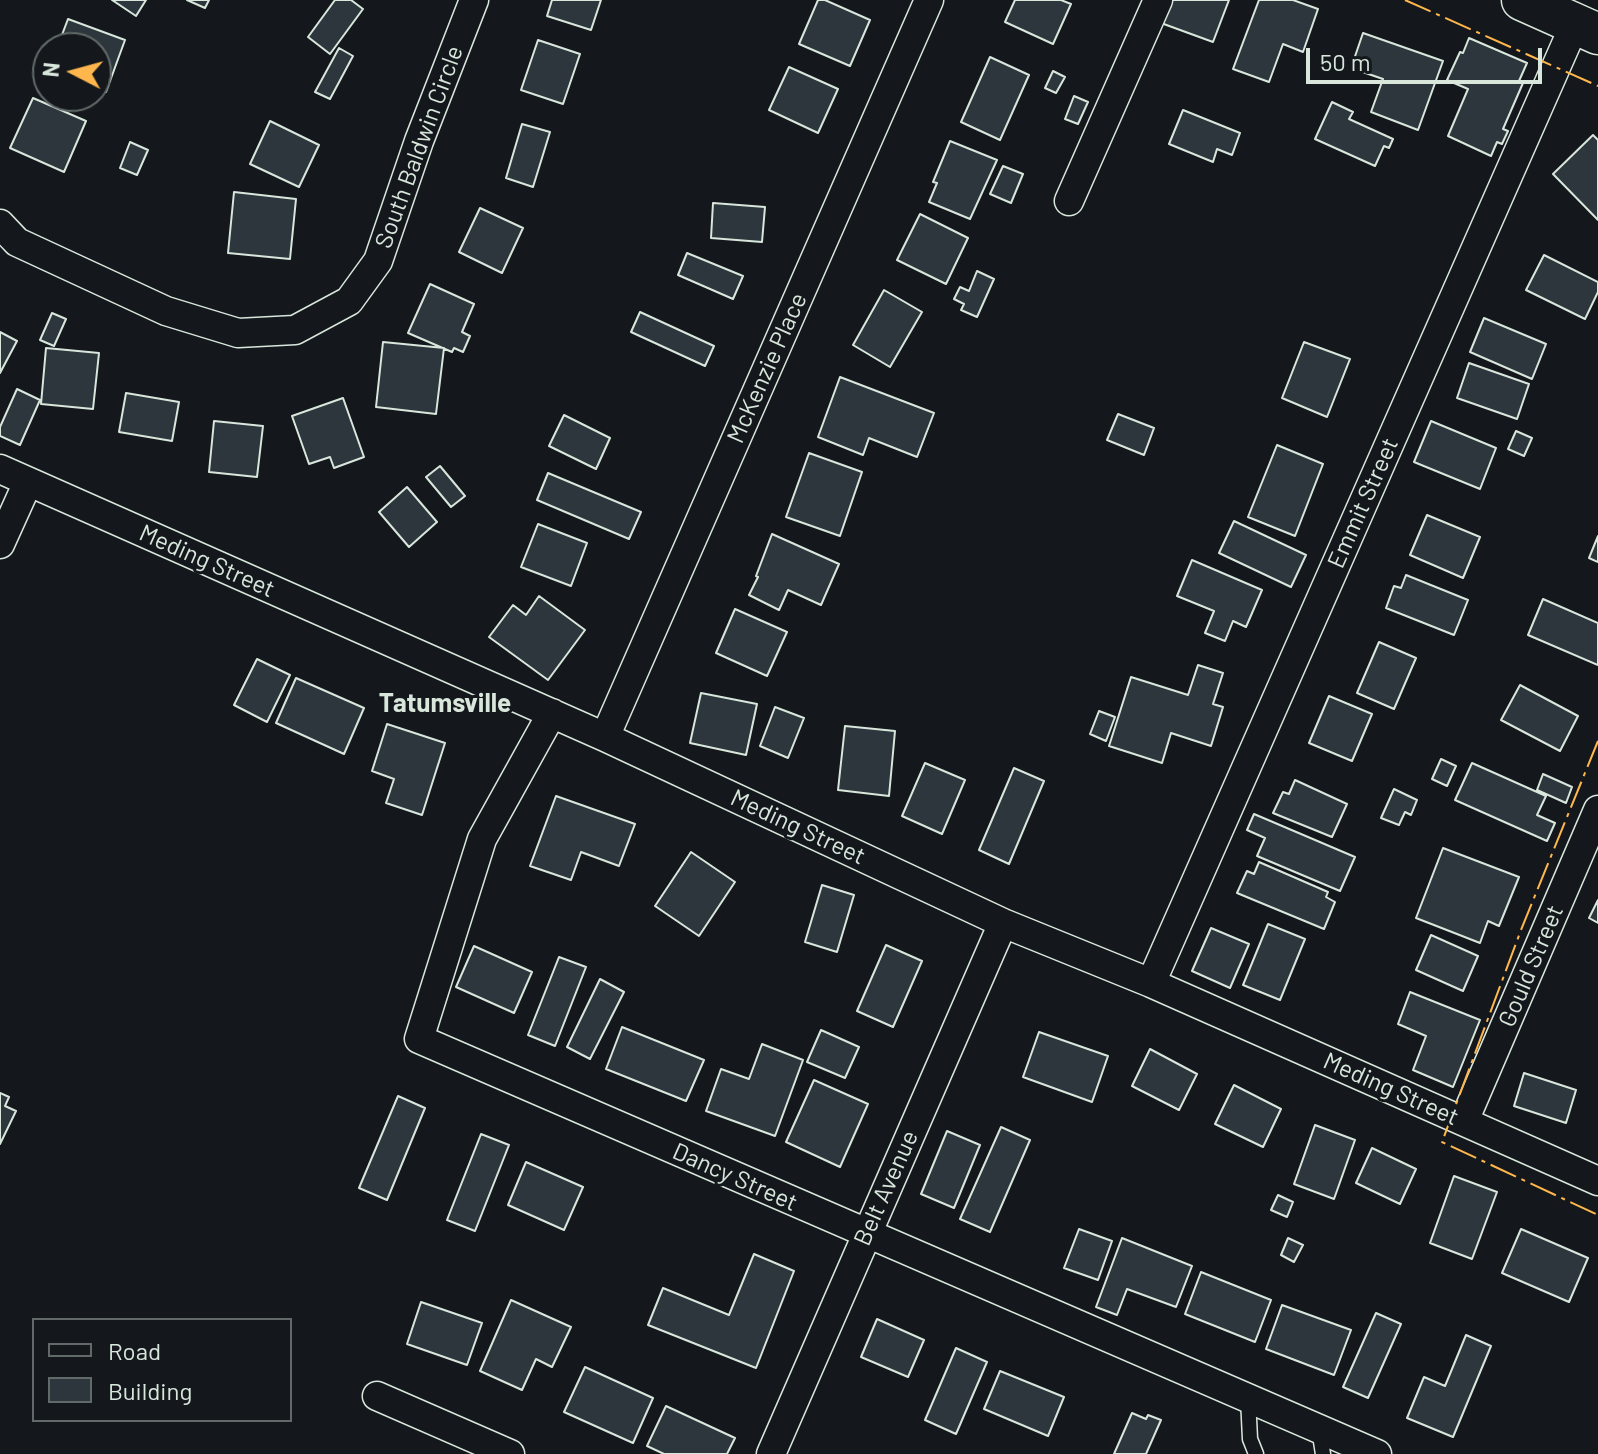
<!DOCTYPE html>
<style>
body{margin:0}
#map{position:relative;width:1598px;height:1454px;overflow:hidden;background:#14181c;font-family:Barlow,sans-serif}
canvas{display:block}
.legend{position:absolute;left:32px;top:1318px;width:260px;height:104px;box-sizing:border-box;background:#14181c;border:2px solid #626a69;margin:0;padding:10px 14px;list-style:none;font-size:24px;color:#d8e6dc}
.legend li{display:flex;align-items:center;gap:16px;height:40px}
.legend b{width:40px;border:2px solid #626a69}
.north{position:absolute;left:32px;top:32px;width:80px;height:80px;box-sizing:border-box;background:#14181c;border:2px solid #626a69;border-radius:50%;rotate:276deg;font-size:22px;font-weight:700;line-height:32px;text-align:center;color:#d8e6dc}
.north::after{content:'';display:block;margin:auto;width:28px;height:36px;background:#ffb74d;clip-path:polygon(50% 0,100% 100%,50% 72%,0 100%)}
.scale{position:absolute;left:1306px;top:48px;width:236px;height:36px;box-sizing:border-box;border:4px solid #d8e6dc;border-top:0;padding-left:10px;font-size:24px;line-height:28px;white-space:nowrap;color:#d8e6dc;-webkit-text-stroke:6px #14181c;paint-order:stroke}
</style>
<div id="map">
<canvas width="1598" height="1454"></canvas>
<ul class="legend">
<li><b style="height:10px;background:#14181c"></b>Road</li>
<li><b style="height:22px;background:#2c363c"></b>Building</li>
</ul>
<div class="north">N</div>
<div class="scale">50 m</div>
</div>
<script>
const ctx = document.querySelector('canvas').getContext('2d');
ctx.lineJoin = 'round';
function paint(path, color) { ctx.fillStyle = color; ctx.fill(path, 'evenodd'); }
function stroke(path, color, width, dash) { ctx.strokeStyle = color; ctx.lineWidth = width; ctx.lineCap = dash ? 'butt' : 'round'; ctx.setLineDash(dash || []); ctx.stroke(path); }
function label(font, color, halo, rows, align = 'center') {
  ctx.font = font + ' Barlow,sans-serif'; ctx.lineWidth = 6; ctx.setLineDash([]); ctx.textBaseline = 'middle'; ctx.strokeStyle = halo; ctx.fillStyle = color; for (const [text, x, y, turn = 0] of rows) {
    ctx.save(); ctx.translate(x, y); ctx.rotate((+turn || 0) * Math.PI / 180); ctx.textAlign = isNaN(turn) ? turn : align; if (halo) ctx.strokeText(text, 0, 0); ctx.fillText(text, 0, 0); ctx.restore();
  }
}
const building = new Path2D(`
 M112,0H146L136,16Z
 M187,0H209L205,8Z
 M335,0H351L363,9L330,54L308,37Z
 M552,0H601L591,30L547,16Z
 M818,0H825L870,20L850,66L799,44Z
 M1015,0H1061L1071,4L1053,44L1005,22Z
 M1170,0H1229L1213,42L1161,23Z
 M1259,0H1293L1318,9L1303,52L1283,44L1269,82L1233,69Z
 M68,19L125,40L106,92L96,88V48H57Z
 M1363,33L1443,61L1418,130L1371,112L1383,79L1351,68Z
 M1469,38L1527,63L1519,81L1523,83L1503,129L1508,131L1502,144L1497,142L1491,156L1448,136L1468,89L1447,80L1460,52L1463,53Z
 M538,40L580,54L563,104L521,90Z
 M339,48L353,56L330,99L315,92Z
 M990,57L1029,75L1000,140L961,122Z
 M789,67L838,89L818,133L769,110Z
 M1053,71L1065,77L1056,93L1045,88Z
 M1074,96L1088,102L1078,124L1065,119Z
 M33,98L86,121L64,172L10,148Z
 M1332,102L1353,112L1349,119L1393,139L1389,148L1384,146L1375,166L1315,139Z
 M1183,110L1240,133L1232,155L1217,149L1213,162L1169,144Z
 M270,121L319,145L299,187L250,164Z
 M522,124L550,132L533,187L506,178Z
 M1593,135L1598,140V220L1553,174Z
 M950,141L997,160L970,219L929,202L937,183L933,182Z
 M130,142L148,150L137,175L120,168Z
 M1003,166L1023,174L1011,203L990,194Z
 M234,192L296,199L290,259L228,253Z
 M713,203L765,207L762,242L711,238Z
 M480,208L523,228L502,273L459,252Z
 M920,214L968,238L946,284L897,260Z
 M687,253L743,276L733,299L678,275Z
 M1544,255L1598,282V292L1585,319L1526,290Z
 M977,271L994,279L977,317L961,310L964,304L954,299L960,287L969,291Z
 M430,284L474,304L462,332L470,336L463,352L454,348L452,352L408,333Z
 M884,290L922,312L890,367L853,345Z
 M640,312L714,346L705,366L631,332Z
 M52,313L66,319L54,346L40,340Z
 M1484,318L1546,344L1532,379L1470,352Z
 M0,332L17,341L0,373Z
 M383,342L444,348L436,414L376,407Z
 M1304,342L1350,359L1327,417L1282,398Z
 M46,348L99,353L93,409L41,404Z
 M1469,363L1529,384L1517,419L1457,398Z
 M840,377L934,413L917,457L869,438L863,455L818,437Z
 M17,389L40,400L20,445L0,436V427Z
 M126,393L179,402L172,441L119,432Z
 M343,398L364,457L334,468L330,457L309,464L292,416Z
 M1118,414L1154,428L1144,455L1107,440Z
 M564,415L610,438L596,469L549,446Z
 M214,421L263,426L257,477L209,472Z
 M1431,421L1496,448L1480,489L1414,462Z
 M1516,431L1532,438L1524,456L1508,449Z
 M1277,445L1323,464L1295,536L1248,517Z
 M809,453L862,472L840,536L786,517Z
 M440,466L465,496L451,507L426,477Z
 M548,473L641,512L629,539L537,500Z
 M407,487L437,522L409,547L379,512Z
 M1427,515L1480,537L1463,578L1410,555Z
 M1234,521L1306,555L1291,587L1219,553Z
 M538,524L587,543L571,586L521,567Z
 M772,534L839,564L821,605L788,590L779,610L749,595L758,577L756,576Z
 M1598,536V562L1589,558Z
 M1192,560L1262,590L1246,627L1233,621L1225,641L1205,633L1214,611L1177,596Z
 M1406,575L1468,600L1454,635L1386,608L1394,586L1401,588Z
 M539,596L585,630L548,680L489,637L513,605L526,615Z
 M1543,599L1598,623V665L1528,635Z
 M735,609L787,632L767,676L716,653Z
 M1379,642L1416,658L1394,709L1357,693Z
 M257,659L290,675L267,722L234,705Z
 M1198,665L1223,673L1213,704L1223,707L1211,746L1171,733L1162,763L1109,746L1131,677L1188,695Z
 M296,678L364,708L344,754L276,723Z
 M1520,685L1578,716L1560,751L1501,720Z
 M701,693L757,704L746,755L690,743Z
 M1329,696L1372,714L1352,761L1309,743Z
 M775,707L804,718L788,758L760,746Z
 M1099,711L1115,717L1106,741L1090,734Z
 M387,724L445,743L422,815L386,803L394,779L372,771Z
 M845,726L895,731L889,796L838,790Z
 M1441,759L1456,766L1447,786L1432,779Z
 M925,763L965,780L942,834L902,816Z
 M1472,763L1546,796L1537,815L1555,823L1547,841L1455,800Z
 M1014,768L1044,781L1009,864L979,850Z
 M1543,774L1572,787L1566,803L1537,790Z
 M1295,780L1347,804L1332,837L1273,813L1283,792L1289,794Z
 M1394,789L1417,800L1411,815L1405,812L1399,825L1381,818Z
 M556,796L635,824L619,866L581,852L571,880L530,866Z
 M1254,814L1355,857L1340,891L1257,856L1265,838L1247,830Z
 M1443,848L1519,877L1499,926L1488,921L1480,943L1416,918Z
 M691,852L735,882L699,936L655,906Z
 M1259,862L1328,892L1326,897L1335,902L1324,929L1237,893L1247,871L1254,874Z
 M822,885L854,895L837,952L805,942Z
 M1598,900V923L1589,918Z
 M1268,924L1305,939L1280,1000L1243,985Z
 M1211,928L1249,944L1230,988L1192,971Z
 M1431,935L1478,956L1463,991L1416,970Z
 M886,945L922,961L893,1027L857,1011Z
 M474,946L532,972L514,1013L456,987Z
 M559,957L586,967L555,1046L528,1035Z
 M600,979L624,992L590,1059L567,1047Z
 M1410,992L1480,1020L1453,1087L1413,1070L1426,1036L1398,1024Z
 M622,1027L704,1060L686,1101L606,1069Z
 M821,1030L859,1047L845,1078L807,1062Z
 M1039,1032L1108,1056L1092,1102L1023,1077Z
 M762,1044L803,1060L775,1136L706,1111L721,1069L749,1079Z
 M1150,1049L1197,1074L1179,1110L1132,1086Z
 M1524,1073L1576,1090L1566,1123L1514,1106Z
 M814,1080L868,1104L840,1167L786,1142Z
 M1234,1085L1281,1109L1263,1147L1215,1124Z
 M0,1093L9,1097L5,1106L16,1111L0,1144Z
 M398,1096L425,1108L387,1200L359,1188Z
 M1315,1125L1355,1140L1334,1199L1294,1184Z
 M1001,1127L1030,1140L990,1232L960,1219Z
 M947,1131L980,1145L954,1208L921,1194Z
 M481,1134L509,1145L475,1231L447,1220Z
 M1372,1148L1416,1169L1400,1204L1356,1183Z
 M526,1162L583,1187L564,1230L508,1205Z
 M1454,1176L1497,1192L1472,1259L1430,1243Z
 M1278,1195L1293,1202L1287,1217L1271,1210Z
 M1079,1229L1112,1241L1098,1280L1064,1268Z
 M1521,1229L1588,1258L1569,1302L1502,1273Z
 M1122,1238L1192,1266L1176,1307L1127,1289L1117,1315L1096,1307Z
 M1288,1238L1303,1245L1294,1262L1281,1255Z
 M754,1254L794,1271L756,1368L648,1325L663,1288L729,1315Z
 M1201,1272L1271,1300L1255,1342L1185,1314Z
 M511,1300L571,1327L552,1367L536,1359L522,1390L480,1371Z
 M421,1302L482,1323L467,1365L407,1344Z
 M1282,1305L1351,1330L1334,1375L1266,1349Z
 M1376,1313L1401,1324L1368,1398L1343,1387Z
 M877,1319L924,1340L908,1377L861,1357Z
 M1466,1335L1491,1346L1453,1437L1407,1418L1424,1377L1445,1386Z
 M956,1348L987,1362L956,1434L925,1420Z
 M585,1367L653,1398L633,1443L564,1412Z
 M1000,1371L1064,1397L1048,1436L984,1409Z
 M666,1406L735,1438L727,1454H664L647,1446Z
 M1132,1413L1146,1419L1148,1415L1161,1420L1146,1454H1114Z`);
const lane = new Path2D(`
 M1248,1398L1250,1439L1256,1454
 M1319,1429L1323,1454`);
const street = new Path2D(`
 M1069,201L1158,0
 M0,224L17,242L166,311L238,333L295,330L349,301L378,261L419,141L474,0
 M0,469L605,737L1003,923L1151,983L1598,1181
 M0,544L28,482
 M552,713L482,839L419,1039L1377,1454
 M605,737L929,0
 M1151,983L1575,24
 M1464,1121L1598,810
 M377,1396L510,1454
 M771,1454L1003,923`);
const secondary = new Path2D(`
 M1522,0L1598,34`);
const power = new Path2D(`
 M1405,0L1598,86
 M1598,741L1521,930L1442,1142L1598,1215`);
const streetNames = [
 ["South Baldwin Circle",419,147,-70],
 ["McKenzie Place",767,368,-66],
 ["Emmit Street",1363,503,-66],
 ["Meding Street",207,561,24],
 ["Meding Street",798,827,25],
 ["Gould Street",1531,966,-67],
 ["Meding Street",1391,1089,24],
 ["Dancy Street",735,1177,24],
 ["Belt Avenue",886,1188,-66]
];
const neighbourhoodNames = [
 ["Tatumsville",445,703]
];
paint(building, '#2c363c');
stroke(building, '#d8e6dc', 2);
stroke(lane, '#d8e6dc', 17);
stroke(street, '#d8e6dc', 31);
stroke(secondary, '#d8e6dc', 43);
stroke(lane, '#14181c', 14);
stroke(street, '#14181c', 28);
stroke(secondary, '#14181c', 40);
stroke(power, '#ffb74d', 2, [28, 6, 4, 6]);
label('24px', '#d8e6dc', '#14181c', streetNames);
label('bold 26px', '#d8e6dc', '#14181c', neighbourhoodNames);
</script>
